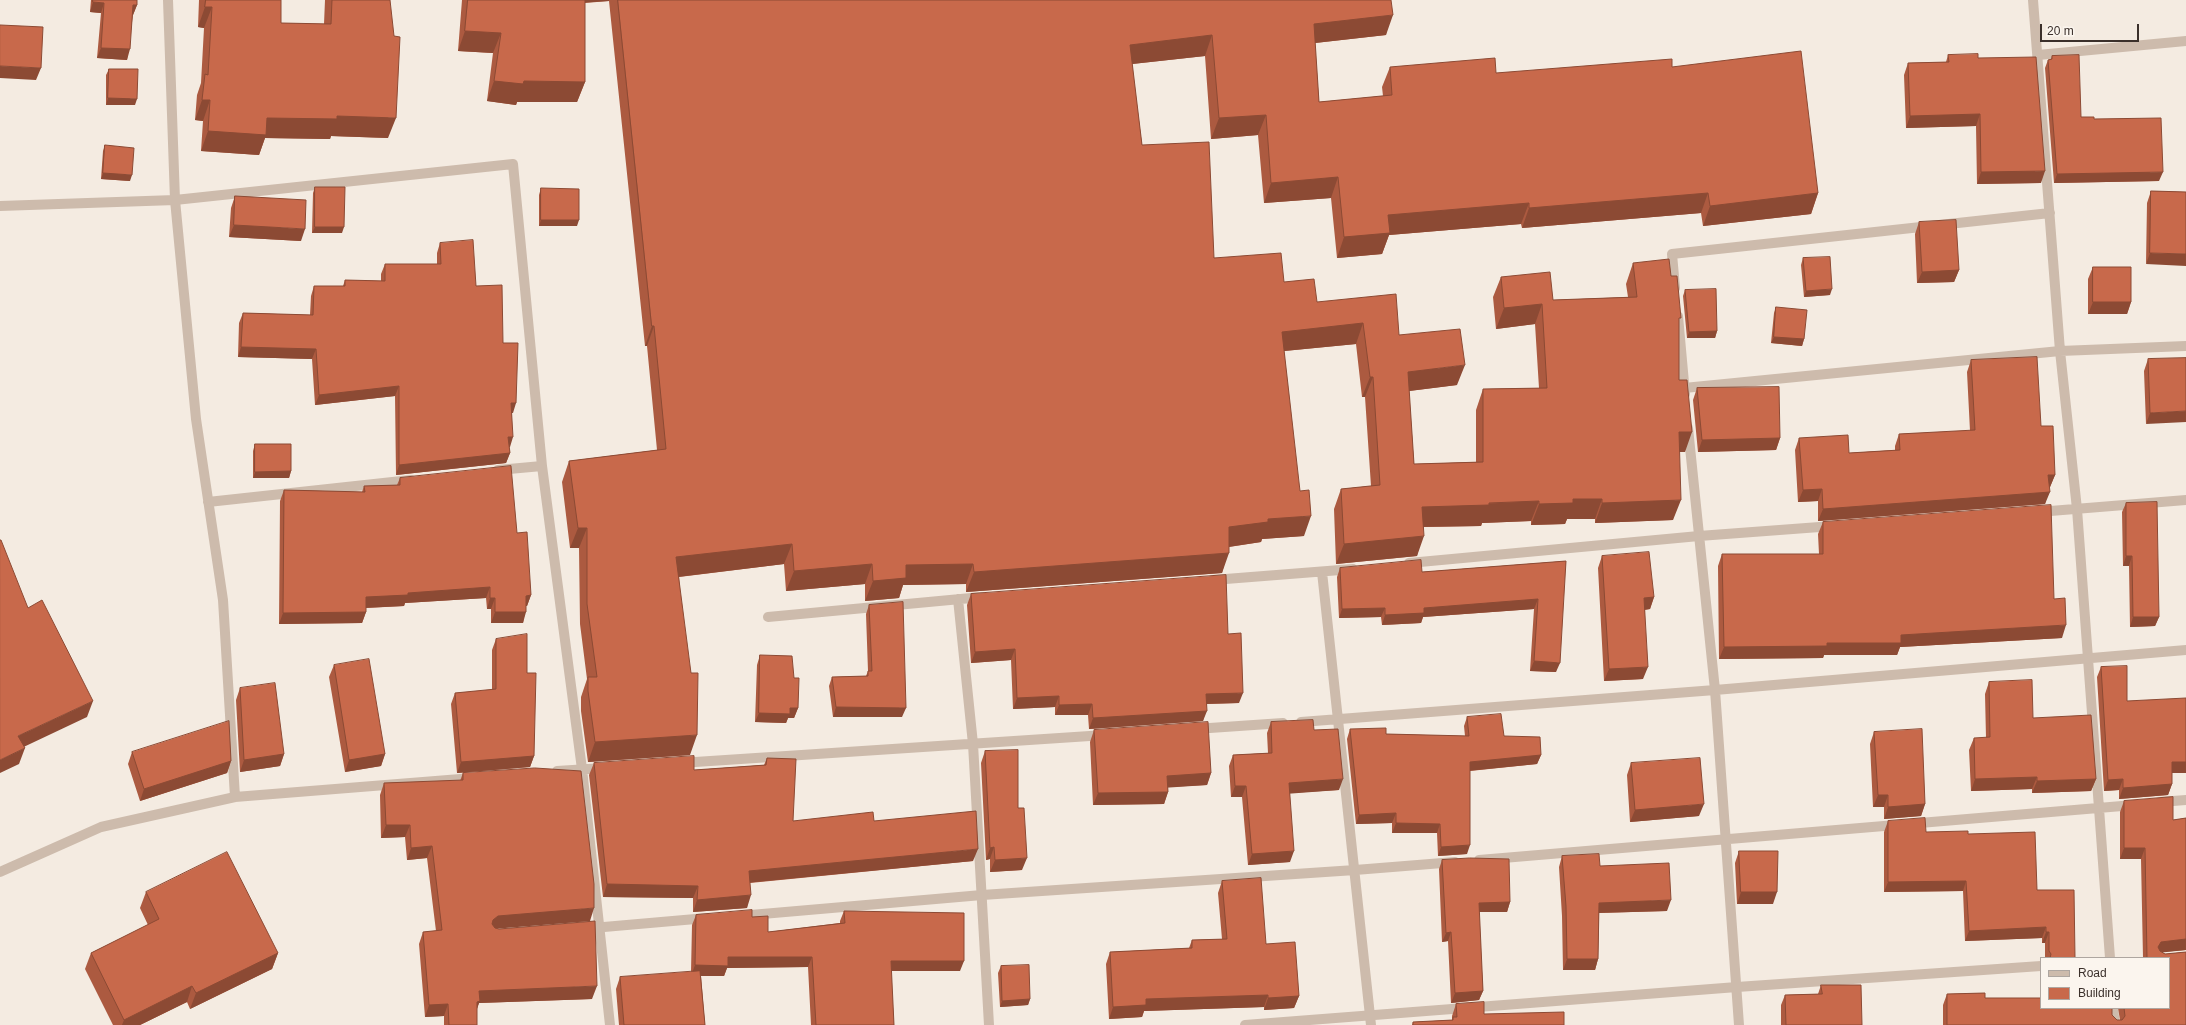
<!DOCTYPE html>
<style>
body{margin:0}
#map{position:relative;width:2186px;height:1025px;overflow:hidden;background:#f4ebe1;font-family:Helvetica,sans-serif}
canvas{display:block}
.legend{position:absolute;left:2040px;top:957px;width:130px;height:52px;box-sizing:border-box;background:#fbf5ee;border:1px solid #aea6a0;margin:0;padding:5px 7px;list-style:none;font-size:12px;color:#3b302b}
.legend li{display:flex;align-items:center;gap:8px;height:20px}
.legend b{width:20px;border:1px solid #aea6a0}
.scale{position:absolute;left:2040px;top:24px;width:99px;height:18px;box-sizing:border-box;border:2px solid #3b302b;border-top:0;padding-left:5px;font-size:12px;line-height:14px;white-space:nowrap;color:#3b302b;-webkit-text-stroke:3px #fbf5ee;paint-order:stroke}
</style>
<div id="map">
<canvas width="2186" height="1025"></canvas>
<ul class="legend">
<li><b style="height:5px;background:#cdbbac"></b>Road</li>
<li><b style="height:11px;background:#c8694b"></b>Building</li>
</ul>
<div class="scale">20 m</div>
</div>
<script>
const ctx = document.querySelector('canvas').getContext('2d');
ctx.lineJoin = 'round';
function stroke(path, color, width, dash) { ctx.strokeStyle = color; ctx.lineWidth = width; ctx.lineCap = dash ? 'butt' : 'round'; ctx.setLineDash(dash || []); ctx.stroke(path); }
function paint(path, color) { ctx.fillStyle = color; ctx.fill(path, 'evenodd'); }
const service = new Path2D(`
 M2038,55L2186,41`);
const minor = new Path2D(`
 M168,0L175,200L196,419L223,600L235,797
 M2033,0L2060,351L2077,509L2110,958
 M0,206L175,200L513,164L542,466L582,769L610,1025
 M1675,288L1672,254L2050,213
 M1678,316L1685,394
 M1684,388L2060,351L2186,346
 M1688,428L1715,690L1739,1025
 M498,470L542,466
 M208,502L411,480
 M2038,512L2186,500
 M1409,563L1699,536L1833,526
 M1322,572L1371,1025
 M1213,580L1353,569
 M958,599L973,744L989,1025
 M768,617L982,597
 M1301,722L1715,690L2186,650
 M1195,729L1283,723
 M680,763L1105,735
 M557,771L604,768
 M2160,802L2186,800
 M1479,860L2134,805
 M0,872L101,827L235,797L473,778
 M739,916L982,895L1355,870L1455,862
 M581,929L707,918
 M2113,1008L2115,1025
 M1245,1025L1737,987L2041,966`);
const wall = new Path2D(`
 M91,0H137V5L133,15L127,60L97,58L101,13L90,12Z
 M199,0H281V23L324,24L325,0H390L388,138L331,136L330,139L265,138L259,155L201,151L203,121L195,120L197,95L201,83L204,28L198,27Z
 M462,0H1391L1386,35L1315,43L1319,102L1383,96L1382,87L1390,67L1496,73L1672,67L1818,193L1811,214L1703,226L1701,213L1522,228L1521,224L1389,235L1382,254L1337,258L1331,198L1264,203L1258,135L1211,139L1205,56L1132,64L1142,145L1214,258L1284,282L1317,302L1399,335L1457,385L1409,391L1414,464L1476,462V410L1483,389L1539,388L1535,324L1496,329L1493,297L1501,277L1553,300L1628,297L1626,284L1633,263L1671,276L1679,324V380L1685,452H1679L1673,520L1595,523V519H1567L1565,524L1531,525V521L1482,523L1481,526L1424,527L1417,556L1336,564L1334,509L1341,489L1371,486L1365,397H1362L1356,344L1284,351L1304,536L1262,539L1261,542L1229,547L1222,573L966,592V584L903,585L899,598L865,601V584L786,591L784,564L679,577L690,755L588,762L581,711V697L587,679L580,624L579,548H570L562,482L569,461L657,450L647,346H645L609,1L585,3V82L577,102H517L516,105L487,101L493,53L458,51Z
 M1948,55L1978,58L2041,183L1977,184L1976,126L1906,128L1904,75L1908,63L1946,62Z
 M2052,56L2081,117L2094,119L2159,181L2054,183L2045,68L2048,60L2051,59Z
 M109,69L135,105H106V75Z
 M105,145L130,181L101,179L103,151Z
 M315,187L342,233H312L313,193Z
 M541,188L577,226H539V195Z
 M2151,191L2186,192L2146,264L2147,203Z
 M235,196L301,241L229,237L231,208Z
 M1919,222L1959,270L1954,282L1917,283L1915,234Z
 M440,243L476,286L503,343L513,413H512L509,447L510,453L506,463L396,475L395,396L315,405L312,359L238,357L239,323L243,313L310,315L311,296L314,286H343L345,280L381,281V274L385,264H437V253Z
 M1803,258L1830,295L1804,297L1801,265Z
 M2093,267L2131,302L2127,314H2088V279Z
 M1685,290L1717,331L1715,338H1687L1683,296Z
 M1776,307L1804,339L1802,346L1771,343L1774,313Z
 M2186,358L2146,424L2144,371L2148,359Z
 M1971,360L2041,426L2055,475L2050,487H2049L2045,504L1818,521V501L1798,502L1795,450L1799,438L1849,453L1895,450V446L1899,434L1970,431L1967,372Z
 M1697,388L1780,438L1776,450L1698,452L1693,400Z
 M255,444L291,471L289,478H253V451Z
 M400,478L517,533L531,595L527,606H526L523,623H491V609H487L486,598L405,603L404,606L366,608V612L362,623L279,624L280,501L284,490L362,492L364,486L397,485Z
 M2126,503L2159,617L2155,626L2130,627L2129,566H2123L2122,512Z
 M1823,522L2054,599L2062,638L1900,647L1897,655H1824L1823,658L1719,659L1718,566L1722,554H1819L1818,534Z
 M1602,556L1654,597L1650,609L1645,610L1643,679L1604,681L1598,568Z
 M1566,561L1556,672L1530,671L1534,609L1423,617L1421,623L1382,625L1381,617L1339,618L1337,577L1340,568L1422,572Z
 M971,594L1228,634L1239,703L1207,704L1203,721L1089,729L1088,715H1055V707L1013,709L1011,660L971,663L967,605Z
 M869,605L902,717H833L829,686L832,677L866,676L868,671L866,614Z
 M496,639L527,673L534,756L530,767L457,773L451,704L455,693L492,690V650Z
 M760,655L794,678L798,708L794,718H788L786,723L755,722L757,665Z
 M334,665L385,754L381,766L345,772L329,677Z
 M2101,667L2127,701L2172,773V784L2168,795L2119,799V790L2104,791L2097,677Z
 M1989,682L2033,718L2096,779L2091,791L2032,793V789L1971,791L1969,750L1974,738H1986L1985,694Z
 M240,688L284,754L280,766L240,772L236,700Z
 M1467,717L1541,755L1537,764L1470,771L1467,854L1438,856L1437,833H1392V823L1356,824L1347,739L1350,729L1386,734L1465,736L1464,726Z
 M1271,722L1314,730L1339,790L1290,793V862L1248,865L1242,797H1231L1229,766L1233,755L1268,753L1267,733Z
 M1094,730L1211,773L1207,785L1168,787V792L1164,804L1093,805L1090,742Z
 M1874,732L1925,804L1921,816L1884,819V807H1873L1870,744Z
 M985,751L1018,808L1022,870L990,872V859L986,860L981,763Z
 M132,752L231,761L227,773L140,801L128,764Z
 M767,758L793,821H874L973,861L750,883L747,908L693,912V898L603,897L589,775L594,763L694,770L764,765Z
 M1631,763L1699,816L1630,822L1627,775Z
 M463,773L590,921L495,928L592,999L479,1003L477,1009V1025H444V1016L425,1017L419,944L423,932L436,931L427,858L407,860L405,837L381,838L380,795L384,783L460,781Z
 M2173,797V820L2186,818V950L2162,952L2165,954L2186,952V1025H1943V1005L1947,994L1985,993V998H2041V1008H2112V1015L2117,1020H2120L2118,1008H2169V958H2143L2141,859H2120V812L2124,801Z
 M1888,821L1926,832L1968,834L2037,890L2075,958H2045V943H2042V938L1965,941L1963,891L1884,892V832Z
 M1739,851L1773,904H1737L1735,863Z
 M1562,856L1600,866L1667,911L1599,913L1598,959L1595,970H1563L1562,916L1559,867Z
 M1442,860L1510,902L1507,912H1479L1483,991L1479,1000L1451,1003L1448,941L1442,942L1439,869Z
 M1222,881L1266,944L1299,996L1294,1008L1264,1010V1007L1144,1011L1142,1017L1109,1019L1106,964L1110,952L1189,948L1192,940L1222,939L1218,893Z
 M146,892L278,953L272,969L190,1009L187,1002L140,1025H113L85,969L91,953L148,925L140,908Z
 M844,911L960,971H891L894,1025H811L808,967L727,968L724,976H701L705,1025H619L616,989L620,977L691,972L692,925L696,915L752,917L768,932L840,923V921Z
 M1001,966L1030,999L1028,1005L1000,1007L998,973Z
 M1821,985L1862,1025H1781V1005L1785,995L1818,994Z
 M1456,1004L1484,1014L1564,1025H1412L1413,1022L1452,1020V1016Z`);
const shadedWall = new Path2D(`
 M578,0H609V1L577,3Z
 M93,2L104,3L101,13L90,12Z
 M133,5H137L133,15H130Z
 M205,7H212L204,28L198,27Z
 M1393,15L1386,35L1306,44L1314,24Z
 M465,31L501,33L493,53L458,51Z
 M1212,35L1205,56L1123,65L1130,45Z
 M101,48L130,49L127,60L97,58Z
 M0,66L41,68L36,80L0,78Z
 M494,81H524L585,82L577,102H517L516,105L487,101Z
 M108,98L137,99L135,105H106Z
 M202,100H210L203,121L195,120Z
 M1980,114L1976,126L1906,128L1910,116Z
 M1266,115L1258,135L1211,139L1219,118Z
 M337,116L396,118L388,138L331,136L330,139L265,138L259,155L201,151L208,131L267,118Z
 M2045,171L2041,183L1977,184L1981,172Z
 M2163,172L2159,181L2054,183L2057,174Z
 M103,173L132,175L130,181L101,179Z
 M1338,177L1331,198L1264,203L1271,183Z
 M1708,193L1701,213L1522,228L1529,208Z
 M1818,193L1811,214L1703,226L1710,206Z
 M1529,203L1521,224L1389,235L1382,254L1337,258L1344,237L1388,215Z
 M541,220H579L577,226H539Z
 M234,225L305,229L301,241L229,237Z
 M315,227H344L342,233H312Z
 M2150,253L2186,254V266L2146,264Z
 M1959,270L1954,282L1917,283L1922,272Z
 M1832,289L1830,295L1804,297L1806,291Z
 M2093,302H2131L2127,314H2088Z
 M1542,304L1535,324L1496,329L1504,308Z
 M1363,323L1356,344L1274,352L1282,332Z
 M652,326H654L647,346H645Z
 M1717,331L1715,338H1687L1689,332Z
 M1774,337L1804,339L1802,346L1771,343Z
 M241,347L316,349L312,359L238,357Z
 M1465,365L1457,385L1401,392L1408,372Z
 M1370,377H1373L1365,397H1362Z
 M399,386L395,396L315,405L319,395Z
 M511,403H516L513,413H508Z
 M2186,411V422L2146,424L2150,413Z
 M1679,432H1692L1685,452H1671Z
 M508,437H513L510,447L505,448Z
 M1780,438L1776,450L1698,452L1702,440Z
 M510,453L506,463L396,475L399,465Z
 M291,471L289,478H253L255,472Z
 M2048,475H2055L2050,487H2044Z
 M1822,489L1818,501L1798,502L1803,490Z
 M2050,492L2045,504L1818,521L1823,509Z
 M1573,499H1602L1595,519H1567L1565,524L1531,525L1539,504Z
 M1681,500L1673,520L1595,523L1602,503Z
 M1539,501L1531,521L1482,523L1481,526L1415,527L1422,507Z
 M1311,516L1304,536L1262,539L1261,542L1221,548L1229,527L1268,519Z
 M578,528H587L579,548H570Z
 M1424,536L1417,556L1336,564L1344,544Z
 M792,544L784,564L669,578L676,557Z
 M1229,553L1222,573L966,592L974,572Z
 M2126,556H2132L2129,566H2123Z
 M872,564L865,584L786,591L794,571Z
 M973,564L966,584L903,585L899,598L865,601L873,581L906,565Z
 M490,587L486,598L405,603L404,606L362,608L366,597L408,593Z
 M531,595L527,606H522L526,596Z
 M1654,597L1650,609L1640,610L1644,598Z
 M490,598H495L491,609H487Z
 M1538,599L1534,609L1423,617L1421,623L1382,625L1385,615L1424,608Z
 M1385,608L1381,617L1339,618L1342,609Z
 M366,612L362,623L279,624L283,613Z
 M495,612H526L523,623H491Z
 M2133,617H2159L2155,626L2130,627Z
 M2066,625L2062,638L1900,647L1897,655H1824L1823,658L1719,659L1724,647L1827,643L1901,635Z
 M1015,649L1011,660L971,663L975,652Z
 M1534,661L1560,663L1556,672L1530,671Z
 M1648,667L1643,679L1604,681L1609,669Z
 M1243,693L1239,703L1202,704L1206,694Z
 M1059,696L1055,707L1013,709L1017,698Z
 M93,701L87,717L13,752L18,736Z
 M1092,704L1088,715H1055L1059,705Z
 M836,707L906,708L902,717H833Z
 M790,708H798L794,718H788L786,723L755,722L759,713Z
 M1207,711L1203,721L1089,729L1093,718Z
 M697,735L690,755L588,762L595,742Z
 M25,748L19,764L0,773V760Z
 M284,754L280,766L240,772L244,760Z
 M385,754L381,766L345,772L349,760Z
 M1541,755L1537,764L1467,771L1470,762Z
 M534,756L530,767L457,773L461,762Z
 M231,761L227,773L140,801L144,789Z
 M2172,762H2186V773H2168Z
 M1211,773L1207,785L1162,788L1167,776Z
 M2037,777L2032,789L1971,791L1975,779Z
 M1343,779L1339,790L1285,794L1289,783Z
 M2096,779L2091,791L2032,793L2037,781Z
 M2123,779L2119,790L2104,791L2108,780Z
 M2172,784L2168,795L2119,799L2123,788Z
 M1235,786H1246L1242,797H1231Z
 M1168,792L1164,804L1093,805L1098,793Z
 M1878,795H1888L1884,807H1873Z
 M1704,804L1699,816L1630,822L1635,810Z
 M1925,804L1921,816L1884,819L1888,807Z
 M1396,813L1392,823L1356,824L1359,815Z
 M1396,823L1440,824L1437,833H1392Z
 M386,825H410L405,837L381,838Z
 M1470,845L1467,854L1438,856L1441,847Z
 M432,846L427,858L407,860L411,848Z
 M994,847L990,859L986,860L990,848Z
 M2124,848H2145L2141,859H2120Z
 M978,849L973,861L745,883L749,871Z
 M1294,851L1290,862L1248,865L1252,854Z
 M1027,858L1022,870L990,872L995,860Z
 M1966,881L1963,891L1884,892L1888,882Z
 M607,884L698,886L693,898L603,897Z
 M1741,892H1777L1773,904H1737Z
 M751,895L747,908L693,912L697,900Z
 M1671,900L1667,911L1595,913L1599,903Z
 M1510,902L1507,912H1475L1479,903Z
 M594,908L590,921L493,929L488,932L493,920L498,916Z
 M2046,927L2042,938L1965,941L1969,931Z
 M1451,932L1448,941L1442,942L1446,933Z
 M2046,932H2049L2045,943H2042Z
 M2186,939V950L2157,953L2158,947L2161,942Z
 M278,953L272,969L190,1009L196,993Z
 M728,957H812L808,967L727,968L724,976H691L695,965Z
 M1567,959H1598L1595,970H1563Z
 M891,961H964L960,971H887Z
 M192,986L187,1002L140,1025H122L124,1020Z
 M597,986L592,999L479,1003L475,1014L479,991Z
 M1483,991L1479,1000L1451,1003L1455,993Z
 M1268,995L1264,1007L1144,1011L1142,1017L1109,1019L1113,1007L1146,999Z
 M1299,996L1294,1008L1264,1010L1268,998Z
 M1030,999L1028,1005L1000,1007L1002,1001Z
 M448,1004L444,1016L425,1017L429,1005Z`);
const building = new Path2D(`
 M93,0H137V5H133L130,49L101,48L104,3L93,2Z
 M206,0H281V23L331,24L332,0H390L394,36L400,37L396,118L337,116V119L267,118L266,135L208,131L210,100H202L205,74L208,75L212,7H205Z
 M468,0H585V82L524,81L523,84L494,81L501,33L465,31Z
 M618,0H1391L1393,15L1314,24L1319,102L1392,95L1390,67L1495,58L1496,73L1672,59V67L1801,51L1818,193L1710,206L1708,193L1529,208V203L1388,215L1390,233L1344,237L1338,177L1271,183L1266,115L1219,118L1212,35L1130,45L1142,145L1209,142L1214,258L1281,253L1284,282L1314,279L1317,302L1396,294L1399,335L1460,329L1465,365L1408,372L1414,464L1483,462V389L1547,388L1542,304L1504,308L1501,277L1550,272L1553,300L1637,297L1633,263L1669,259L1671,276H1677L1681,318H1679V380H1687L1692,432H1679L1681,500L1602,503V499H1573V503L1539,504V501L1489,503V505L1422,507L1424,536L1344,544L1341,489L1380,485L1373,377H1370L1363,323L1282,332L1300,491L1309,490L1311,516L1268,519V522L1229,527V553L974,572L973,564L906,565V578L873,581L872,564L794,571L792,544L676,557L691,673H698L697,735L595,742L588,691V677H597L587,604V528H578L569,461L666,449L654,326H652Z
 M0,25L43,27L41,68L0,66Z
 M1978,54V58L2036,57L2045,171L1981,172L1980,114L1910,116L1908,63L1949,62L1948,55Z
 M2079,55L2081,117H2094V119L2161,118L2163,172L2057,174L2048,60L2052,59V56Z
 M109,69H138L137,99L108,98Z
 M105,145L134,148L132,175L103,173Z
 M315,187H345L344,227H315Z
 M541,188L579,189V220H541Z
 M2151,191L2186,192V254L2150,253Z
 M235,196L306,200L305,229L234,225Z
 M1956,220L1959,270L1922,272L1919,222Z
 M473,240L476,286L502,285L503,343H518L516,403H511L513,437H508L510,453L399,465V386L319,395L316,349L241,347L243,313L313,315L314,286H345V280L385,281V264H441L440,243Z
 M1830,257L1832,289L1806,291L1803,258Z
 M2093,267H2131V302H2093Z
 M1716,289L1717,331L1689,332L1685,290Z
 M1776,307L1807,310L1804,339L1774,337Z
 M2037,357L2041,426H2053L2055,475H2048L2050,492L1823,509L1822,489L1803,490L1799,438L1848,435L1849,453L1900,450L1899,434L1975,430L1971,360Z
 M2186,358V411L2150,413L2148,359Z
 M1779,387L1780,438L1702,440L1697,388Z
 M255,444H291V471L255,472Z
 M511,466L517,533L527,532L531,595L526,596V612H495V598H490V587L408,593V595L366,597V612L283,613L284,490L365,492L364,486L400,485V478Z
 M2157,502L2159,617H2133L2132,556H2126V503Z
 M2051,505L2054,599L2065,598L2066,625L1901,635V643H1827V646L1724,647L1722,554H1823V522Z
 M0,540H1L28,608L42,600L93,701L18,736L25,748L0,760Z
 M1649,552L1654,597L1644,598L1648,667L1609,669L1602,556Z
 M1421,560L1422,572L1566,561L1560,663L1534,661L1538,599L1424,608V613L1385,615V608L1342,609L1340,568Z
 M1226,575L1228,634L1241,633L1243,693L1206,694L1207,711L1093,718L1092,704L1059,705V696L1017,698L1015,649L975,652L971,594Z
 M903,602L906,708L836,707L832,677L868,676V671H872L869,605Z
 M527,634V673H536L534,756L461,762L455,693L496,689V639Z
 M760,655L792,656L794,678H799L798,708H790V714L759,713Z
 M369,659L385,754L349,760L334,665Z
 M2127,666V701L2186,698V762H2172V784L2123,788V779L2108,780L2101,667Z
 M2032,680L2033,718L2091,715L2096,779L2037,781V777L1975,779L1974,738L1990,737L1989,682Z
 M275,683L284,754L244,760L240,688Z
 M1501,714L1504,736L1540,737L1541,755L1470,762V845L1441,847L1440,824L1396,823V813L1359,815L1350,729L1386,728V734L1469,736L1467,717Z
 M1313,720L1314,730L1338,729L1343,779L1289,783L1294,851L1252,854L1246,786H1235L1233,755L1272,753L1271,722Z
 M229,721L231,761L144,789L132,752Z
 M1208,722L1211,773L1167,776L1168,792L1098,793L1094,730Z
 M1922,729L1925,804L1888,807V795H1878L1874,732Z
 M1018,750V808H1024L1027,858L995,860L994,847L990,848L985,751Z
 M694,756V770L766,765L767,758L796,759L793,821L873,812L874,821L976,811L978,849L749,871L751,895L697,900L698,886L607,884L594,763Z
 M1700,758L1704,804L1635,810L1631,763Z
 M535,768L581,771L594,884V908L498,916L493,920L492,924L495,928L499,929L595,921L597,986L479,991L480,1001L477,1002V1025H449L448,1004L429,1005L423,932L442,930L432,846L411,848L410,825H386L384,783L463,780V773Z
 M2173,797V820L2186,818V939L2161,942L2158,947L2160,951L2165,954L2186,952V1025H1947V994L1985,993V998H2041V1008H2112V1015L2117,1020H2122L2125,1016L2124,1008H2169V958H2147L2145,848H2124V801Z
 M1925,818L1926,832L1968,831V834L2035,832L2037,890H2074L2075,958H2050L2051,954L2049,951V932H2046V927L1969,931L1966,881L1888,882V821Z
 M1739,851H1778L1777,892H1741Z
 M227,852L278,953L196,993L192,986L124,1020L91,953L159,919L146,892Z
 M1599,854L1600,866L1669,863L1671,900L1599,903L1598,959H1567L1566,906L1562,856Z
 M1470,858L1509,859L1510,902L1479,903L1483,991L1455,993L1451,932L1446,933L1442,860Z
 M1261,878L1266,944L1295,942L1299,996L1268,998V995L1146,999V1005L1113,1007L1110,952L1192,948V940L1227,939L1222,881Z
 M752,910V917L768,916V932L845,923L844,911L964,913V961H891L894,1025H816L812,957H728V966L695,965L696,915Z
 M1029,965L1030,999L1002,1001L1001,966Z
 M700,971L705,1025H624L620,977Z
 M1821,985H1861L1862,1025H1786L1785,995L1822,994Z
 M1484,1002V1014L1564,1012V1025H1413V1022L1453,1020V1017H1457L1456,1004Z`);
stroke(service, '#cdbbac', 10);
stroke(minor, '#cdbbac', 10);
paint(wall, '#ac5a40');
paint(shadedWall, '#8c4a34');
paint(building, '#c8694b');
stroke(building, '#8c4a34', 1);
</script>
